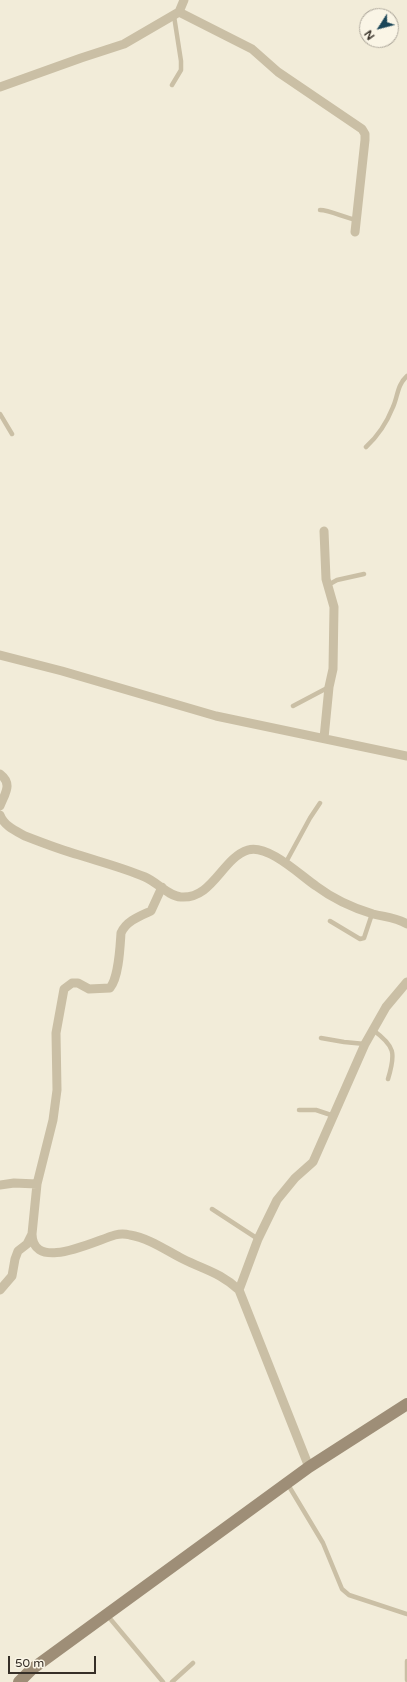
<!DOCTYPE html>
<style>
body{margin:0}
#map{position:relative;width:407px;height:1682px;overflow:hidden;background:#f2ecd9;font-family:"Varela Round",sans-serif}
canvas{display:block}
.north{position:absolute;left:359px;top:8px;width:40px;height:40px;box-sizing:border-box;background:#faf5e6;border:1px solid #aca69a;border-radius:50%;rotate:234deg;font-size:11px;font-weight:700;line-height:16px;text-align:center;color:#362f27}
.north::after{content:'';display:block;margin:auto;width:14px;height:18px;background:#1b4658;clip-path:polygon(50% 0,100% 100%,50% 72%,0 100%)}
.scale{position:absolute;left:8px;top:1656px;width:88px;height:18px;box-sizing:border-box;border:2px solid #362f27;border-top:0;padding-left:5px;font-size:12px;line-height:14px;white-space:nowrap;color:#362f27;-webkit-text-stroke:3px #faf5e6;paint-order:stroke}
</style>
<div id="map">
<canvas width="407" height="1682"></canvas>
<div class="north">N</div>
<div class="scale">50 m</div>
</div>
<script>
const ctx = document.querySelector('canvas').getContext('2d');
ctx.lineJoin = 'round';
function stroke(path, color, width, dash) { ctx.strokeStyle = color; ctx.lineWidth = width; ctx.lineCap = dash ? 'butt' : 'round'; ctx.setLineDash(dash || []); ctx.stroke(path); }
const lane = new Path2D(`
 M172,85L181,70V61L174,16
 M320,210C330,210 345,218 357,220
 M0,414L12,434
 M366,447C378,436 387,422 393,407C398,396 397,385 407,376
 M328,585L337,580L364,574
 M293,706L329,687
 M285,864L310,818L320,803
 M330,921L360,939L364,938L372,914
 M373,1030C395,1046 396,1053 388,1079
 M321,1038L344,1042L365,1044
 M299,1110H316L334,1116
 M212,1209L258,1239
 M287,1483L323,1543L342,1589L349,1595L407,1614
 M107,1615L163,1682
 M407,1661V1680
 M172,1682L193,1663`);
const street = new Path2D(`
 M179,12L252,49L278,72L362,129L365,134V140L355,232
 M0,87L81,58L124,44L179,12L184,0
 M324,531L326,579L334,607L333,669L329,687L324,738
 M0,655L62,671L216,716L407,756
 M0,774C13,784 5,793 0,806
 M0,815C4,826 16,831 25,836C43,843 61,850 79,855C101,862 124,868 145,877C157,882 168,896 181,897C213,899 222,858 248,850C268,844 300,875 316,886C332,898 353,908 373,914C385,917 396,917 407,924
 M0,1185L14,1183L37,1184
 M32,1234C33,1273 96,1240 115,1235C119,1234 126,1234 130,1235C149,1238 167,1251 183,1259C205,1270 221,1273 239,1290
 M0,1290L12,1276L15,1259L18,1251L27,1244L32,1234L37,1184L53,1120L57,1090L56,1033L64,989L72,983H78L89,989L110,988C119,977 120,947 121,933C126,921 140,916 151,911L162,887
 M309,1467L239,1290L258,1239L277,1200L295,1178L313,1162L365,1044L386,1007L407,982`);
const secondary = new Path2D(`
 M19,1682L32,1669L309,1467L407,1404`);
stroke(lane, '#cabfa5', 4.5);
stroke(street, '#cabfa5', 9);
stroke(secondary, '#9e8e77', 12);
</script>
